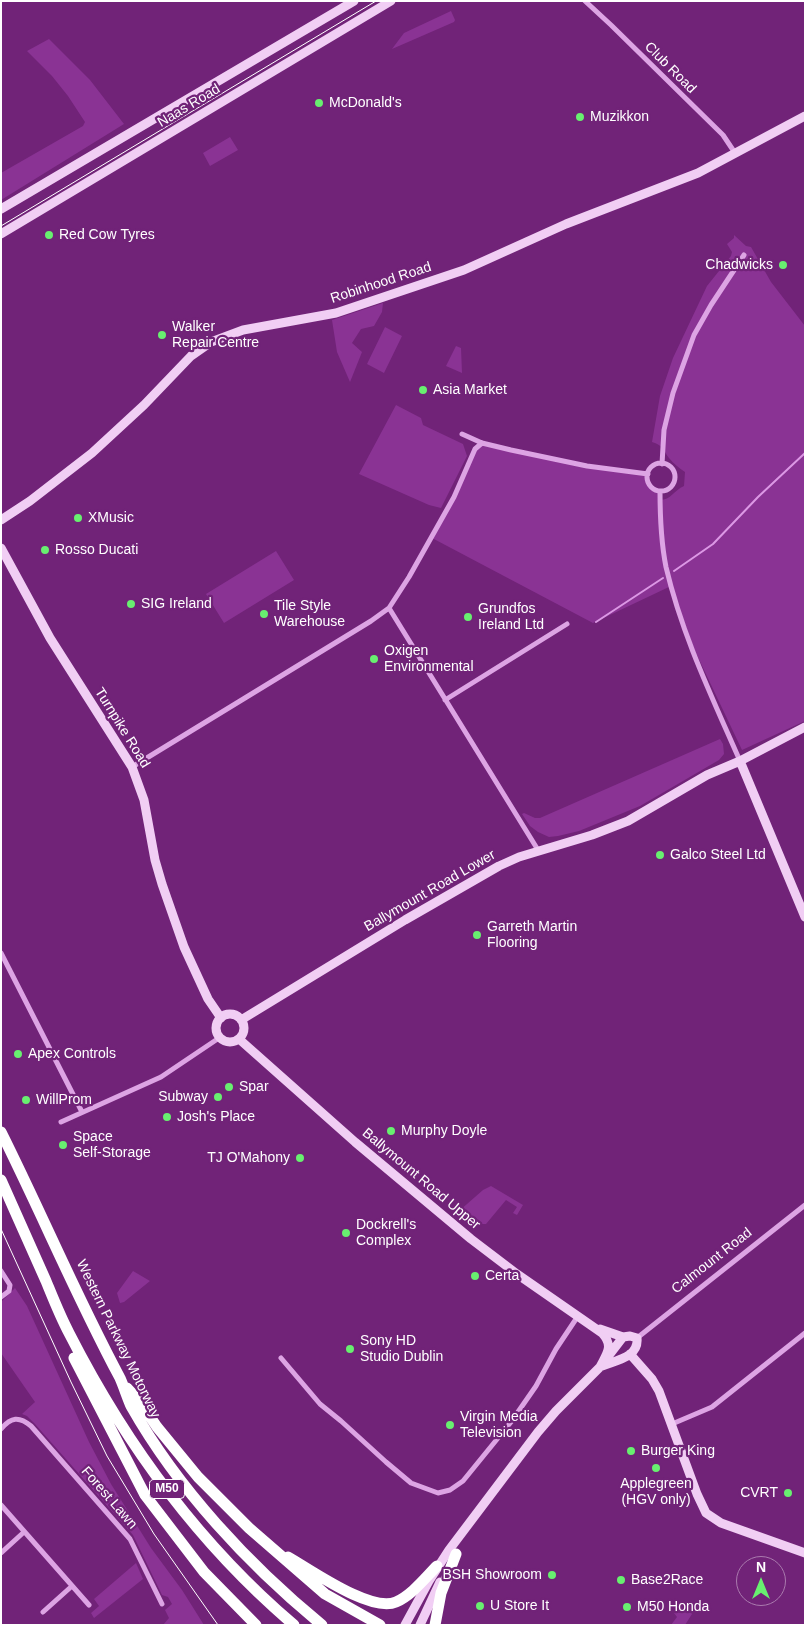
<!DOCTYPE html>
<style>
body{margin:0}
#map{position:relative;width:806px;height:1626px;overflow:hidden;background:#712378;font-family:Helvetica,sans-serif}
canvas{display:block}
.frame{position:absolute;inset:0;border:2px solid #fff;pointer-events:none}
.north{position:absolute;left:736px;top:1556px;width:50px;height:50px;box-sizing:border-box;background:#712378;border:1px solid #aa7bae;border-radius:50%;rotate:0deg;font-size:14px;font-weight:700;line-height:20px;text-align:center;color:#fff}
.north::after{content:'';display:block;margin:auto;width:18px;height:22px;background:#68ef70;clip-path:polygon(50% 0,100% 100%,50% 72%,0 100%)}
</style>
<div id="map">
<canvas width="806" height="1626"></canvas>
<div class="frame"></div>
<div class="north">N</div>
</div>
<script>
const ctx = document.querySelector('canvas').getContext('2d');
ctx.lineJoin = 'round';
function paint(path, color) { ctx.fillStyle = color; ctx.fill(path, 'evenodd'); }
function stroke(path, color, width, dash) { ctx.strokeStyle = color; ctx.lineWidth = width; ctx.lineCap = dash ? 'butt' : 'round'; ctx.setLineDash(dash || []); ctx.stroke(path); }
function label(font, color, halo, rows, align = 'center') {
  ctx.font = font + ' Helvetica,sans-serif'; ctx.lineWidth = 4.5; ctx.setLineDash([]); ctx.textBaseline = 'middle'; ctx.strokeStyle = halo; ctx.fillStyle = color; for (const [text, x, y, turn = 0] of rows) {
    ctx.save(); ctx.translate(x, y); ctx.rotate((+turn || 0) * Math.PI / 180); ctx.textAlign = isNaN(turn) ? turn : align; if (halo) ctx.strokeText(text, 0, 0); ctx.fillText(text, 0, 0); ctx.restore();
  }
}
const green = new Path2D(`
 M451,11L455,20L454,22L392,49L404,33Z
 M49,39L90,80L124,124L1,200V173L83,126L85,122L68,96L52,76L27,51Z
 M230,137L238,150L210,166L203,153Z
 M734,235L746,246L751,247L771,282L805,326V721L742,750L695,651L671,586L593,623L432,538L475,449L482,443L587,466L648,474L649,483L657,490L660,500C671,500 674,490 684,486L685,472C679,468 674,464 669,458C663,450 663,445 652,442L660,396L673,358L707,286L731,256L732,252L727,244L734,238Z
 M383,303L382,312L374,326L361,329L352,343L362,352L350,382L337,352L332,320Z
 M385,327L402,336L384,373L367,364Z
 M456,346L461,348L462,373L446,366Z
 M396,405L421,418L423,425L463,444L467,456L441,508L429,505L359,474Z
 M276,551L294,580L224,623L206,594Z
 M720,739L723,744L724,754L719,760L640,806L579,831L558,836L549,837L538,832L530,826L522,814L524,813L535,818H540Z
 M491,1186L523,1205L517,1215L513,1213L517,1207L506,1200L486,1224H479L474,1228L459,1219V1211L483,1190Z
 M133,1271L150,1281L124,1302L120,1303L117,1293Z
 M15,1288L27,1306L89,1442L111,1484L151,1548L182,1590L204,1625H163L169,1618L165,1610L172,1604L168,1597L162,1595L133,1535L35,1424L27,1416L22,1414L35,1402L1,1353V1302Z
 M136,1563L143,1579L94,1618L91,1613L99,1606L94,1599Z
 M680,1603L685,1604L692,1614L685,1625H671L677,1617L674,1613Z`);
const stream = new Path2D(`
 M674,571L713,544L758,497L805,453
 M596,622L663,578`);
const street = new Path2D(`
 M585,1L611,25L723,135L735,153
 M462,434L482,443L511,450L587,466L648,474
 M647 477a14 14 0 1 1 28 0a14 14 0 1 1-28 0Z
 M662,464L664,430L673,393L694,335L711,305L744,255
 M660,491C660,516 661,542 666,567C682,635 712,697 740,761
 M389,608L538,850
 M445,700L567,624
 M132,767L371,621L389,608L409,577L454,497L475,449L482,443
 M1,953L82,1112
 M61,1122L161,1077L219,1038
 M1,1271L10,1285L9,1291L1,1297
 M637,1338L805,1205
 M281,1358L320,1404L341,1421L386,1462L411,1483L438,1493L450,1490L463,1481L511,1422L536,1386L556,1349L578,1316
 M672,1424L712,1407L805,1333
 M1,1429C11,1417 19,1416 31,1426L130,1539L162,1604
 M1,1505L89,1605
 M1,1553L24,1532
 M43,1612L72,1586`);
const secondary = new Path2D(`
 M1,209L354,1
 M1,234L391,1
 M1,520L30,501L92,453L144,405L191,356L211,342L243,330L336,313L464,270L566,224L698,173L805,116
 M1,548L50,638L132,767L144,800L155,860L162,884L184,947L208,999L221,1018
 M740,761L805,917
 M216 1028a14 14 0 1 1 28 0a14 14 0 1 1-28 0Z
 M241,1020L405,920L499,866L519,857L592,835L628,821L707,775L740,761L805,727
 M239,1039L355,1142L471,1239L517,1274L602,1333C614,1346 607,1353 600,1367
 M600,1329L623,1337L630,1336L637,1338C639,1357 617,1360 602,1366
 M630,1354L652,1379L659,1391L697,1494L706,1513L721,1523L805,1553
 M405,1625L429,1581L449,1550L538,1432L556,1411L600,1367L623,1337
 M420,1625L440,1582`);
const highway = new Path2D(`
 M1,1132C42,1214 77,1298 120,1378C124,1387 127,1397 131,1406C178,1489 249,1565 322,1625
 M1,1180C16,1214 31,1247 46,1281C53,1298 60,1316 69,1333C125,1443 199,1544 294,1625
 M74,1358L145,1495L204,1572L256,1625
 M127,1388L140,1402L157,1427L198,1477L249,1528L325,1594L380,1625
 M288,1557C311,1570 371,1613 396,1602C412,1595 425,1578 437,1566
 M435,1625L441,1593L456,1554`);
const tram = new Path2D(`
 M1,226L376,1
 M1,1229L71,1382L107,1456L154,1534L218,1625`);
const markers = [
 [319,103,5,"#68ef70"],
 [580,117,5,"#68ef70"],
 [49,235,5,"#68ef70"],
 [783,265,5,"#68ef70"],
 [162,335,5,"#68ef70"],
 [423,390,5,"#68ef70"],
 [78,518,5,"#68ef70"],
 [45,550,5,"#68ef70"],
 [131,604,5,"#68ef70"],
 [264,614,5,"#68ef70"],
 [468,617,5,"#68ef70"],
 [374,659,5,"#68ef70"],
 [660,855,5,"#68ef70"],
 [477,935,5,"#68ef70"],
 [18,1054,5,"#68ef70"],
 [229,1087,5,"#68ef70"],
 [218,1097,5,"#68ef70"],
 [26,1100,5,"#68ef70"],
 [167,1117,5,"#68ef70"],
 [391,1131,5,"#68ef70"],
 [63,1145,5,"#68ef70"],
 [300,1158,5,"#68ef70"],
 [346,1233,5,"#68ef70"],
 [475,1276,5,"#68ef70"],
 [350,1349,5,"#68ef70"],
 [450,1425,5,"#68ef70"],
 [631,1451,5,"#68ef70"],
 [656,1468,5,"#68ef70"],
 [788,1493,5,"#68ef70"],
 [552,1575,5,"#68ef70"],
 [621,1580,5,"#68ef70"],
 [480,1606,5,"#68ef70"],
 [627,1607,5,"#68ef70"]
];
const shields = [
 [167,1489,35]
];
const shieldNames = [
 ["M50",167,1489]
];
const streetNames = [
 ["Club Road",670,68,45],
 ["Naas Road",189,106,-31],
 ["Robinhood Road",381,283,-18],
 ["Turnpike Road",122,728,58],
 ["Ballymount Road Lower",430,891,-30],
 ["Ballymount Road Upper",421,1179,40],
 ["Calmount Road",712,1261,-38],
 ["Western Parkway Motorway",118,1339,64],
 ["Forest Lawn",109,1498,49]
];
const poiNames = [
 ["McDonald's",329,103],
 ["Muzikkon",590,117],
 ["Red Cow Tyres",59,235],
 ["Chadwicks",773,265,"right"],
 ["Walker",172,327],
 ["Repair Centre",172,343],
 ["Asia Market",433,390],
 ["XMusic",88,518],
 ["Rosso Ducati",55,550],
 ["SIG Ireland",141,604],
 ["Tile Style",274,606],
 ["Warehouse",274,622],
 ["Grundfos",478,609],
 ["Ireland Ltd",478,625],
 ["Oxigen",384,651],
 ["Environmental",384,667],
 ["Galco Steel Ltd",670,855],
 ["Garreth Martin",487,927],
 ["Flooring",487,943],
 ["Apex Controls",28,1054],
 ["Spar",239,1087],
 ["Subway",208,1097,"right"],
 ["WillProm",36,1100],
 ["Josh's Place",177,1117],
 ["Murphy Doyle",401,1131],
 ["Space",73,1137],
 ["Self-Storage",73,1153],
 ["TJ O'Mahony",290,1158,"right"],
 ["Dockrell's",356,1225],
 ["Complex",356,1241],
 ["Certa",485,1276],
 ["Sony HD",360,1341],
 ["Studio Dublin",360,1357],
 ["Virgin Media",460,1417],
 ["Television",460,1433],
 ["Burger King",641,1451],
 ["Applegreen",656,1484,"center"],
 ["(HGV only)",656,1500,"center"],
 ["CVRT",778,1493,"right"],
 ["BSH Showroom",542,1575,"right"],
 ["Base2Race",631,1580],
 ["U Store It",490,1606],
 ["M50 Honda",637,1607]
];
paint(green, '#8a3394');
stroke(stream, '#dc98e5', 2);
stroke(street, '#dda4e4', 5);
stroke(secondary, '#f1cef4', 9);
stroke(highway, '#fff', 11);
stroke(tram, '#fff', 1);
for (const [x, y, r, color] of markers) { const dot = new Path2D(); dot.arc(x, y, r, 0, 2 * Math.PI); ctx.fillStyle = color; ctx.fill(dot); stroke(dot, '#712378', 2); }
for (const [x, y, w] of shields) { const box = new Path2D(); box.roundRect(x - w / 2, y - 9.5, w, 19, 4); ctx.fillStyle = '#712378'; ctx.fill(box); stroke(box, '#fff', 1); }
label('bold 12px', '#fff', null, shieldNames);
label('14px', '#fff', '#712378', streetNames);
label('14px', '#fff', '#712378', poiNames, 'left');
</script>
